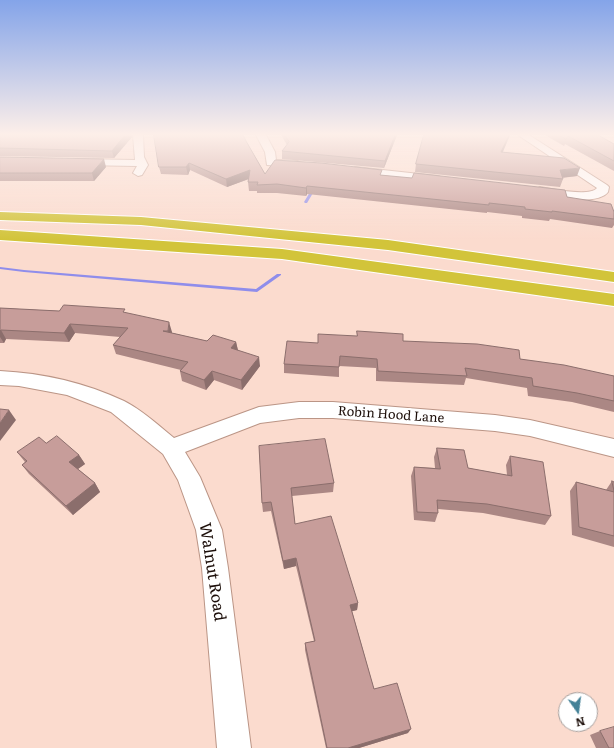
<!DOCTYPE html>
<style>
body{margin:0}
#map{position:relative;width:614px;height:748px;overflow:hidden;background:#fbdbce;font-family:Literata,serif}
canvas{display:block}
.north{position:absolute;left:558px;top:692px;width:40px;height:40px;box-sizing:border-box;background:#fff;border:1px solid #a59f9d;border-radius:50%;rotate:166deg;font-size:11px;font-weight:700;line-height:16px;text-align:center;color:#1d0f0a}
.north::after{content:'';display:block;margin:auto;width:14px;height:18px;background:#438197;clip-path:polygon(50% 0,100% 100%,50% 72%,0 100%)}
</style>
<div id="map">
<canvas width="614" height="748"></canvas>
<div class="north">N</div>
</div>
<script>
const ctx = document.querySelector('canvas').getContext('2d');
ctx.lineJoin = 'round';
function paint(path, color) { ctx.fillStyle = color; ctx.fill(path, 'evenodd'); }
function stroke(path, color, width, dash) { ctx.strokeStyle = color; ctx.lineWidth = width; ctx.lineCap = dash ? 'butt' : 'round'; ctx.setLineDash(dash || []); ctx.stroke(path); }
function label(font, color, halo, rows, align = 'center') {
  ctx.font = font + ' Literata,serif'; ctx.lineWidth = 4; ctx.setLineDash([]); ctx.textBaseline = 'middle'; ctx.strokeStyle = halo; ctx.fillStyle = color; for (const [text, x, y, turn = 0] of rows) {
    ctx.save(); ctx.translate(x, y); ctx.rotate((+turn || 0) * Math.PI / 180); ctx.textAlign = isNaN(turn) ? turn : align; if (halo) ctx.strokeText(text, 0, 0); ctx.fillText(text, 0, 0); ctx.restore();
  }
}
const stream = new Path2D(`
 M313,187L316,188L307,203H305L304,202Z
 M0,267L24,270L256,289L277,274H281V275L257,292L24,272L0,269Z`);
const street = new Path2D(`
 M133,135H143L144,157L148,165L142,175L138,176L133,173L137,166L79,165L74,162L79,159L135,160Z
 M256,135H266L275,152L276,160L298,161L303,164L298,167L267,165L265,152Z
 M518,135H529L607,185L609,187L608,192C598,206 551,197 536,193L534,191L536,189L540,187C551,189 590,197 597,188Z
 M355,167L438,176L444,179L438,182L351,172L350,170Z
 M0,371C43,373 86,383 124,401C142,410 158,425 174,438L259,407L299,402H333L495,415L530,420L614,439V457L530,436L495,431L333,418H299L260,423L185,452L200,477L222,530L228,568L251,748H217L202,568L196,530L178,480L163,454L111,412L67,395L19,386L0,385Z`);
const highway = new Path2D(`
 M0,212L141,217L388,240L614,272V282L388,250L141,225L0,220Z
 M0,230L282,249L614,294V306L282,259L0,240Z`);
const wall = new Path2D(`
 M0,135H132V137L114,158L0,156Z
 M281,135H397L384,168L282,159V151L287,145Z
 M424,135H510L503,152L577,176L562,178L563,179L560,187L415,172L416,164Z
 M545,135H598L614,144V171L565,144L564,146Z
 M246,141L265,174L381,175L567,197L614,212V225L612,228L550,219L549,221L522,218V216L487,212V213L307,194L306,196L277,193H257V191H249L248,182L249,179L227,187L190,170L188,175L161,174L159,167Z
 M0,157L106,167L94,181H0Z
 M0,308L59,311L126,313L172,332V333L207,341L236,342L238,350L260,366L242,390L214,380L206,390L182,381L180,371L181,370L116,354L113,345L120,337L75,333L69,342L6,339L4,343H0Z
 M403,341L520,359L614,376V412L572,402L528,396L527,388L466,378L464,385L376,381V368L339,366V377L284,373V364L318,343Z
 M46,443L79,455L85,464L78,469L95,483L100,492L73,515L29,474L22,465L25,462L17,452Z
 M259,446L334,483L333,492L292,496L295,524L358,603L357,610L352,611L374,689L408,733L359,748H326L305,650V643L314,641L296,566L284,569L271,511L263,512L262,503Z
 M437,448L468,468L507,475L506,465L510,456L551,516L545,525L483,513L438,509V513L435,522L414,520L411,476L414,467L435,468L434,457Z
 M612,481L614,482V547L572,535L570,491L576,482L606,490Z
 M600,731L614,748H596L590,735Z`);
const shadedWall = new Path2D(`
 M125,135H132V137L114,158L112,151Z
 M395,135H397L384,168L385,161Z
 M509,135H510L499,160L501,152Z
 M104,159L106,167L94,181L92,173Z
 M189,163L190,170L188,175L186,167Z
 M580,168L577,176L558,178L560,170Z
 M250,170L251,178L227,187L226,179Z
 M307,186V194L306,196V188Z
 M169,322L172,332L170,341L168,331Z
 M70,324L75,333L69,342L64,333Z
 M1,330L6,339L4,343L0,337V331Z
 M236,342L238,351L231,348Z
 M259,357L260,366L242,390L241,380Z
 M212,371L214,380L206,390L204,380Z
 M9,410L16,420L0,441V423Z
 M79,455L85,464L75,471L69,462Z
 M95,483L100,492L73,515L66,506Z
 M296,558V566L284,569L283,561Z
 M358,603L357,610L349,612L350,605Z
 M411,729L408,733L359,748H348Z`);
const building = new Path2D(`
 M0,135H125L112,151L0,148Z
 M154,135H243L246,141L265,174L275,160L321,163L382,170L380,175L412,178L414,173L565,190L567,197L611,204L614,212V219L552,211V212L525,209V207L489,203V205L307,186L306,188L277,184L257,185L258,182H248L250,170L226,179L189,163L186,167H159Z
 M285,135H395L385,161L282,151L289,142Z
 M424,135H509L501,152L564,158L580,168L560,170L563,179L416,164Z
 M560,135H598L614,144V161L568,136L566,139Z
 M0,157L104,159L92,173H0Z
 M64,305L125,309L123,312L169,322L168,331H163L207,341L213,335L236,342L231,348L259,357L241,380L212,371L204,380L180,371L188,362L113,345L128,328L70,324L64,333L1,330L0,331V308L59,311Z
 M357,331L403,334V341L477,344L519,350L520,359L564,365L614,376V401L577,393L533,386L532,378L465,368L467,376L378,371L377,359L340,356L339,367L284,364L287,341L318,343V334L357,336Z
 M0,409L9,410L0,423Z
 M57,436L79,455L69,462L95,483L66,506L22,465L27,461L17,452L39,437L46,443Z
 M325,439L334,483L291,488L295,524L331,516L358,603L350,605L374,689L397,683L411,729L348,748H327L305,643L315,641L296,558L283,561L271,502L262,503L259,446Z
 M437,448L464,450L468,468L512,476L510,456L543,462L551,516L487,504L437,500L438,513L417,512L414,467L440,469Z
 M612,481L614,482V536L579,527L576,482L614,492Z
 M614,727V748H609L600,731Z`);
const streetNames = [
 ["Robin Hood Lane",391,415,4]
];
const nearStreetnames = [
 ["Walnut Road",212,572,81]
];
paint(stream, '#8f8deb');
stroke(street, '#bb9586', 2);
stroke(highway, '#fff', 2);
paint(street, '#fff');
paint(highway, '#d2c43a');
paint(wall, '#ab8784');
paint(shadedWall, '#8b6e6c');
paint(building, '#c79d9a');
stroke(building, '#8b6e6c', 1);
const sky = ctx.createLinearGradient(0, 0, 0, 240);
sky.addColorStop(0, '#84a4e9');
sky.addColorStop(0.56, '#fdefe9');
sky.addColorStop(1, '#fdefe900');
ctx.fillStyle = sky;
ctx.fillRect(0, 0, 614, 240);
label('13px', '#1d0f0a', '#fff', streetNames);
label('16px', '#1d0f0a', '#fff', nearStreetnames);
</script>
